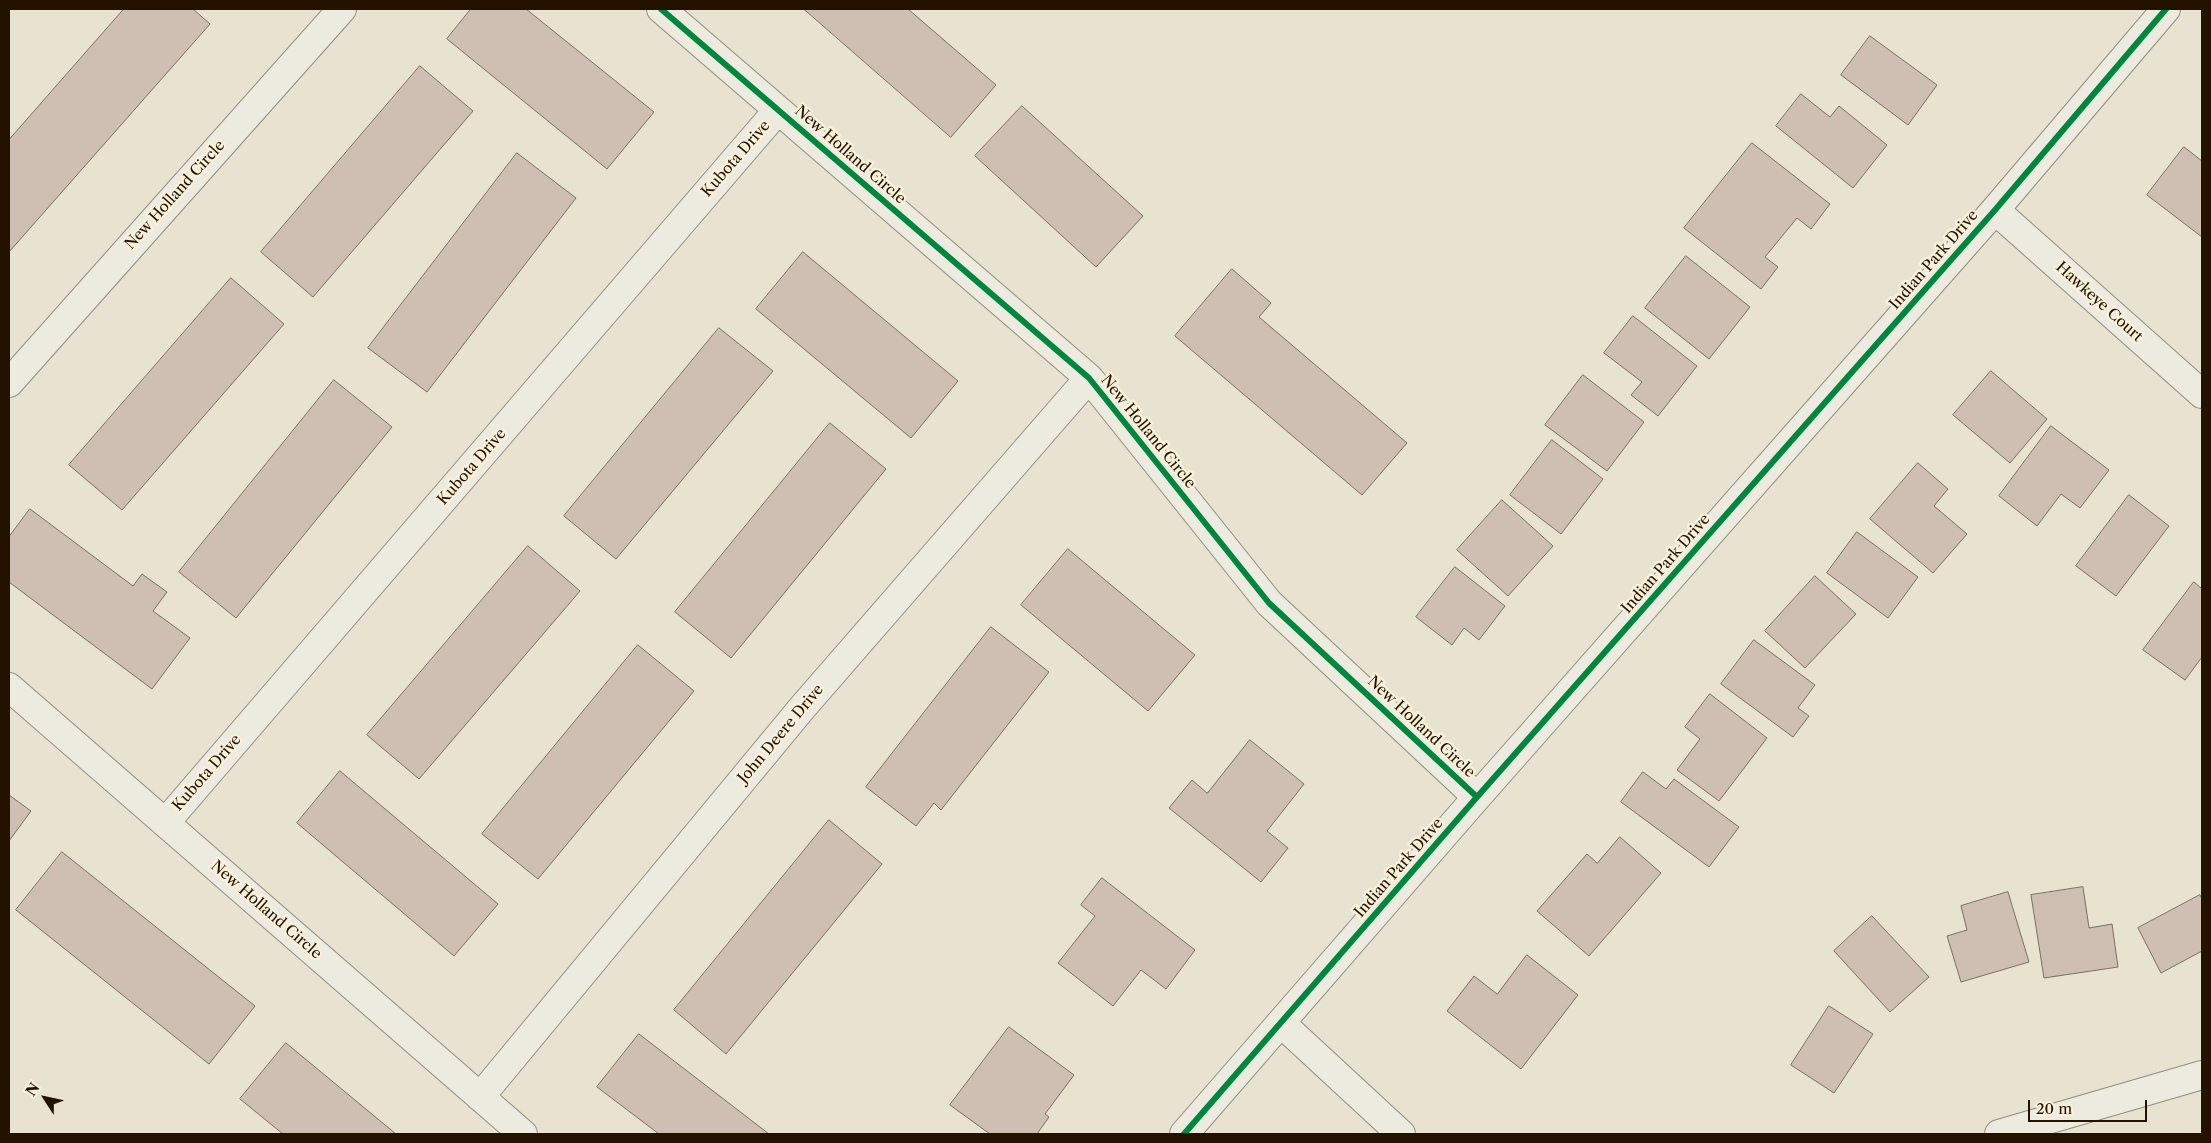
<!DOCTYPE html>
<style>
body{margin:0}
#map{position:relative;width:2211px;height:1143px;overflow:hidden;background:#e8e2d0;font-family:"Libre Caslon Text",serif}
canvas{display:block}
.frame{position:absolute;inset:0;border:10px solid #241200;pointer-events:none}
.north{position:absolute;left:20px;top:1073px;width:50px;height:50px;-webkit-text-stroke:4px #f7f0da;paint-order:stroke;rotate:305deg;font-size:14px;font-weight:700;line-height:20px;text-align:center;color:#241200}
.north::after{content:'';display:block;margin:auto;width:18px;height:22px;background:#241200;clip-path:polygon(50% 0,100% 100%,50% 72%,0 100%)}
.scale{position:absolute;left:2028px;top:1100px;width:119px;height:22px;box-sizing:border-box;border:2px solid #241200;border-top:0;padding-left:6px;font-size:15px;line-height:18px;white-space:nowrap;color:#241200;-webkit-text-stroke:4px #f7f0da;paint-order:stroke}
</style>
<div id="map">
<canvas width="2211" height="1143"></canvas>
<div class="frame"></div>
<div class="north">N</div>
<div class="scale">20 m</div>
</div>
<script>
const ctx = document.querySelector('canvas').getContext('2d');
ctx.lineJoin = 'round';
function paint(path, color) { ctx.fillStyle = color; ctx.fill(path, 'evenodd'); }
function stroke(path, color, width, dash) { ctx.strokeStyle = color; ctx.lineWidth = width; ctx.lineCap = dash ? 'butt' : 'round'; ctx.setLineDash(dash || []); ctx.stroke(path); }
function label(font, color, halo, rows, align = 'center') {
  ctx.font = font + ' "Libre Caslon Text",serif'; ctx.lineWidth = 5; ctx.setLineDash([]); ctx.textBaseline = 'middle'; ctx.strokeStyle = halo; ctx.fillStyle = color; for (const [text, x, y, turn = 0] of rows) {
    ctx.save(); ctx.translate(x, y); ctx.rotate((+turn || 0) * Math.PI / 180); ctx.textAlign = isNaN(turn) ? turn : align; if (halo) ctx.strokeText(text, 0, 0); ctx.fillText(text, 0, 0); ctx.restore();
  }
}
const building = new Path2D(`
 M124,9H193L210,24L9,252V140Z
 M471,9H526L654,112L607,169L447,39Z
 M804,9H908L996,85L951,137Z
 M1870,36L1937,85L1908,125L1841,75Z
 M420,66L473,111L313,297L261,252Z
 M1801,94L1830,117L1839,106L1887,145L1853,188L1776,126Z
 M1022,106L1143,216L1096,267L975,156Z
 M1752,143L1830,204L1811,229L1797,218L1765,257L1778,267L1761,289L1684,228Z
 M2184,147L2202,161V237L2147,195Z
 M517,153L576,198L427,392L368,348Z
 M803,252L958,381L911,438L756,309Z
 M1686,256L1750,307L1709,359L1645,308Z
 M1232,269L1271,303L1259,317L1407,443L1362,495L1175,336Z
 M231,278L284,324L122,510L69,465Z
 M1633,316L1697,366L1658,416L1631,395L1642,382L1604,353Z
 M719,328L773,371L616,559L564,516Z
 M1991,371L2047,419L2010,463L1953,415Z
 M1583,375L1644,422L1607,471L1545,425Z
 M334,380L392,427L236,618L179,572Z
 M830,423L886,469L731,658L675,612Z
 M2051,426L2109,470L2080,508L2061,494L2037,526L1999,496Z
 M1552,440L1603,479L1561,534L1510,495Z
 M1918,463L1948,489L1934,506L1967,534L1933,573L1870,519Z
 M2129,495L2169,526L2116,596L2076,566Z
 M1502,500L1553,546L1508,596L1457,550Z
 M30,509L133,586L142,574L167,592L153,611L190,638L152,689L9,582V537Z
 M1857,532L1918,577L1888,618L1827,573Z
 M528,546L580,591L419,779L367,735Z
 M1068,549L1195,655L1148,711L1021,605Z
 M1455,567L1505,606L1479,640L1464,628L1452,645L1416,617Z
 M1815,576L1856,614L1805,668L1765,631Z
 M2194,582L2202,589V657L2185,680L2143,650Z
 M991,627L1049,672L941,810L934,803L916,826L866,787Z
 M1754,640L1815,685L1798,708L1809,716L1793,737L1721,684Z
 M638,645L694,691L538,879L482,834Z
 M1710,694L1767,738L1719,801L1677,770L1700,739L1685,727Z
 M1250,740L1304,784L1267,831L1288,848L1261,882L1169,808L1192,780L1207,793Z
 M340,771L498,904L454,956L297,823Z
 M1643,772L1666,789L1674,779L1739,827L1709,867L1621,802Z
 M9,795L31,811L9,841Z
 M829,820L882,864L726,1054L674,1010Z
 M1620,837L1661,873L1589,956L1537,911L1587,854L1597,863Z
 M62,852L255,1006L209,1064L16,910Z
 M1102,878L1195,950L1166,989L1141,970L1113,1006L1058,963L1095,916L1081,905Z
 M2083,887L2089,928L2112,924L2118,967L2044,978L2031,895Z
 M2008,892L2029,962L1961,982L1947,936L1967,930L1961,906Z
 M2200,895L2202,899V951L2161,973L2138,928Z
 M1872,916L1929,977L1890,1012L1834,951Z
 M1527,955L1578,995L1521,1069L1447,1011L1474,976L1497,994Z
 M1829,1006L1873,1034L1834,1093L1791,1065Z
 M1009,1027L1074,1075L1045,1114L1049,1117L1037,1134H990L950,1105Z
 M639,1034L769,1134H659L597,1087Z
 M286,1043L396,1134H283L240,1099Z`);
const street = new Path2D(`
 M661,9L1089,378L1269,603L1477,797
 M1995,210L2202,394
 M9,383L342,9
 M9,687L523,1134
 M165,823L778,110
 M1281,1023L1401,1134
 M480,1097L802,708L1089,378
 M1184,1134L1477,797L1995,210L2166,9
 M1999,1134L2202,1075`);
const cycleway = new Path2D(`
 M661,9L1089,378L1269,603L1477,797
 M1184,1134L1477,797L1995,210L2166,9`);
const streetNames = [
 ["New Holland Circle",850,155,41],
 ["Kubota Drive",736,159,-49],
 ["New Holland Circle",175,195,-48],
 ["Indian Park Drive",1934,260,-49],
 ["Hawkeye Court",2099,302,42],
 ["New Holland Circle",1148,432,51],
 ["Kubota Drive",472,467,-49],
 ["Indian Park Drive",1666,564,-49],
 ["New Holland Circle",1421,727,43],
 ["John Deere Drive",781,734,-50],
 ["Kubota Drive",207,773,-49],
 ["Indian Park Drive",1399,868,-49],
 ["New Holland Circle",266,910,41]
];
paint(building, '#cfbfb3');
stroke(building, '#767064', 1);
stroke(street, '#928c80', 30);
stroke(street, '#edeae0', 28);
stroke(cycleway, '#00873e', 6);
label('15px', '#241200', '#f7f0da', streetNames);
</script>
